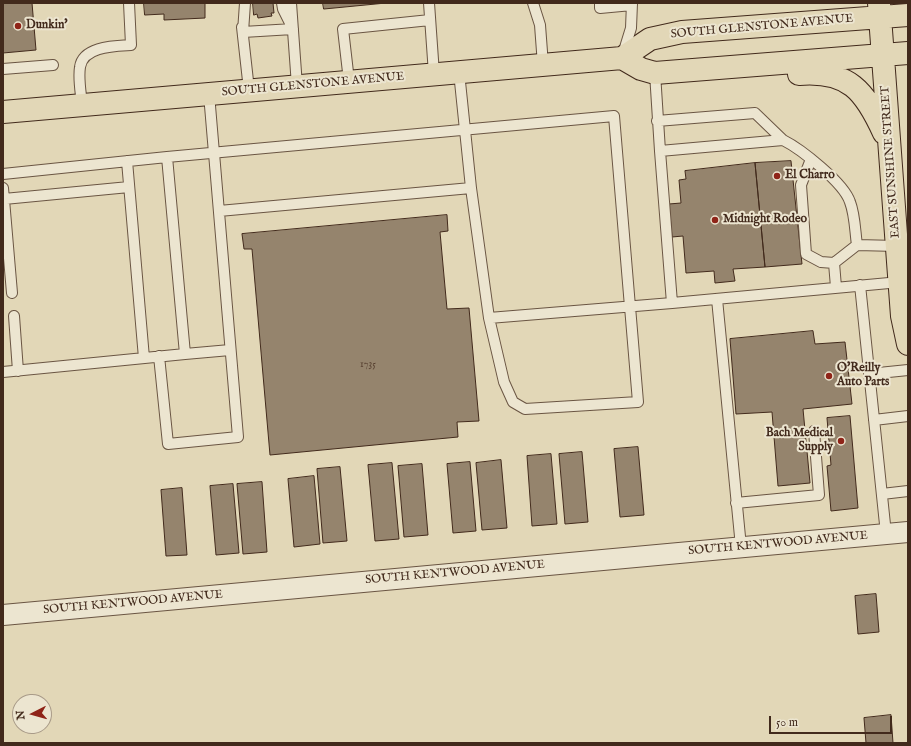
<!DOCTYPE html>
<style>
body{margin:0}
#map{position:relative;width:911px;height:746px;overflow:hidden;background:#e2d7b7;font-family:"IM FELL English",serif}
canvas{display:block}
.frame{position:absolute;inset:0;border:4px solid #422a1c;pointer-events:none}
.north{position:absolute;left:12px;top:694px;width:40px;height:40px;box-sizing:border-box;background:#ece5d0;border:1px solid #a89a88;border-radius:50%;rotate:264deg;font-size:11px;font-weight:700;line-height:16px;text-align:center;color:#422a1c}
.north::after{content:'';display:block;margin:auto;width:14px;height:18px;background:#8f2418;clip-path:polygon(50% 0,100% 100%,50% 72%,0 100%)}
.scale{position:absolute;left:769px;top:716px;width:123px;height:18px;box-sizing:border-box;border:2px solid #422a1c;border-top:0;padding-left:5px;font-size:12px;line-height:14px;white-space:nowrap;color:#422a1c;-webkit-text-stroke:3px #ece5d0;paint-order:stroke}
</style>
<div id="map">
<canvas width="911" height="746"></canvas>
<div class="frame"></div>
<div class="north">N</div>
<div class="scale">50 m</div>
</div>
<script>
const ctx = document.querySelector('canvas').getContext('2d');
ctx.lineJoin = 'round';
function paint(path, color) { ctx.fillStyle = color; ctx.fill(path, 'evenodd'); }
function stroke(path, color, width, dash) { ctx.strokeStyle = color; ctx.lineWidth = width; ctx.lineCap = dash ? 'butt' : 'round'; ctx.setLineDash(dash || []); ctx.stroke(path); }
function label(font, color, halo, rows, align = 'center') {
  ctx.font = font + ' "IM FELL English",serif'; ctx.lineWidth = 4; ctx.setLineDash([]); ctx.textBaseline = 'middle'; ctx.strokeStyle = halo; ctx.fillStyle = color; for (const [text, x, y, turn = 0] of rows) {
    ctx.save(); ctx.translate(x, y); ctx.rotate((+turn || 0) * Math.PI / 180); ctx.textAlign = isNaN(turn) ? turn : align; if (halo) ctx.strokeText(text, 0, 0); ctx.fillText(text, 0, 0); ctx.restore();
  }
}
const building = new Path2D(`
 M3,3H32L36,50L3,53Z
 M144,3H205V18L164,20V14L145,15Z
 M253,3H273L274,13H271L272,16L258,18L257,14L254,15Z
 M323,3H386L324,9Z
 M791,161L802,264L765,267L755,163Z
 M755,163L765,267L733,269L735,281L715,283L714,271L686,273L683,236L672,237L669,204L681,203L679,180L686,179L685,171Z
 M447,215L448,231L440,232L447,309L469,308L479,421L457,422L458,437L270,455L252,249H244L242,234Z
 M813,331L815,344L845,342L852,404L803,409L810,483L778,486L772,412L736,414L730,339Z
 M850,416L858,508L831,511L827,466L831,465L827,418Z
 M638,447L644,515L620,517L614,449Z
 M582,452L588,522L565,524L559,454Z
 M551,454L557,524L532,526L527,456Z
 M501,460L507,528L482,530L476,463Z
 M470,462L476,531L453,533L447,464Z
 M392,463L399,539L375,541L368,465Z
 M422,464L428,535L404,537L398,466Z
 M340,467L347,541L323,543L317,469Z
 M314,476L320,544L294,547L288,479Z
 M262,482L267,552L243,554L237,484Z
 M233,484L239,553L216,555L210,486Z
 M182,488L187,555L166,556L161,490Z
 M876,594L879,632L858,634L855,596Z
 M891,715L893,743H866L864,718Z`);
const service = new Path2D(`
 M245,3L243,32L293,29L283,9L282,3
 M291,3L297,86
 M429,3L434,74
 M533,3L540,25L543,65
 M600,3V8L632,5
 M242,27L249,90
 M623,54L631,28L632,3
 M3,69L53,65
 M459,72L471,188L489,318L672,303L900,282
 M655,73L660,151L783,140C801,149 844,183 850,202C855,215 855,231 857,245L897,246
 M349,81L343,29L430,20
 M82,105C81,93 78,79 80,67C83,46 115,46 131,45L129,3
 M657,121L755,113L783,140
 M660,151L672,303
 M167,157L614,116L638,402L525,409L513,402L504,382L489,318
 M811,159L801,185L806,254L821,262L834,263
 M127,161L144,358
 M3,174L167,157L185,354L3,372
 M3,188L12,293
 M4,199L129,187
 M219,211L471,188
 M860,285L886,534
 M836,287L834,263L857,245
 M717,299L741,547
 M14,316L18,371
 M185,354L230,350
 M159,356L168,444L238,437L209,94
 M869,374L908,370
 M874,420L908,416
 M882,494L908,491
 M736,503L819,495L814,431`);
const minor = new Path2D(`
 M3,615L908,532`);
const primary = new Path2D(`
 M879,3L902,316L908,344
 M622,58L641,69L655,73L908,53
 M799,74C849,70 865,91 884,133
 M3,112L622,58L650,39L682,32L908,15`);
const markers = [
 [18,26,4,"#8f2418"],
 [777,176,4,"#8f2418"],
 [715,220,4,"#8f2418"],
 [829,376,4,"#8f2418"],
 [841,441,4,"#8f2418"]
];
const numberNames = [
 ["1735",368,365]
];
const poiNames = [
 ["Dunkin'",26,26],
 ["El Charro",785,176],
 ["Midnight Rodeo",723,220],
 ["O'Reilly",837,369],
 ["Auto Parts",837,383],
 ["Bach Medical",833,434,"right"],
 ["Supply",833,448,"right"]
];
const streetNames = [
 ["SOUTH GLENSTONE AVENUE",762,27,-5],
 ["SOUTH GLENSTONE AVENUE",313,85,-5],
 ["EAST SUNSHINE STREET",891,162,-94],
 ["SOUTH KENTWOOD AVENUE",778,544,-5],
 ["SOUTH KENTWOOD AVENUE",455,573,-5],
 ["SOUTH KENTWOOD AVENUE",133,603,-5]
];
paint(building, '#95846d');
stroke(building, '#422a1c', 1);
stroke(service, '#6a5543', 12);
stroke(minor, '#6a5543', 22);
stroke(primary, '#422a1c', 24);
stroke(service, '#ece5d0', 10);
stroke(minor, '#ece5d0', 20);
stroke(primary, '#e2d7b7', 22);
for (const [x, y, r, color] of markers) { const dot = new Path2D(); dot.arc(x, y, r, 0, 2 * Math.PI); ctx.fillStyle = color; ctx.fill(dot); stroke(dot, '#ece5d0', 1.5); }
label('10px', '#574030', null, numberNames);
label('bold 12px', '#422a1c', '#ece5d0', poiNames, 'left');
label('12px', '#422a1c', '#ece5d0', streetNames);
</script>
